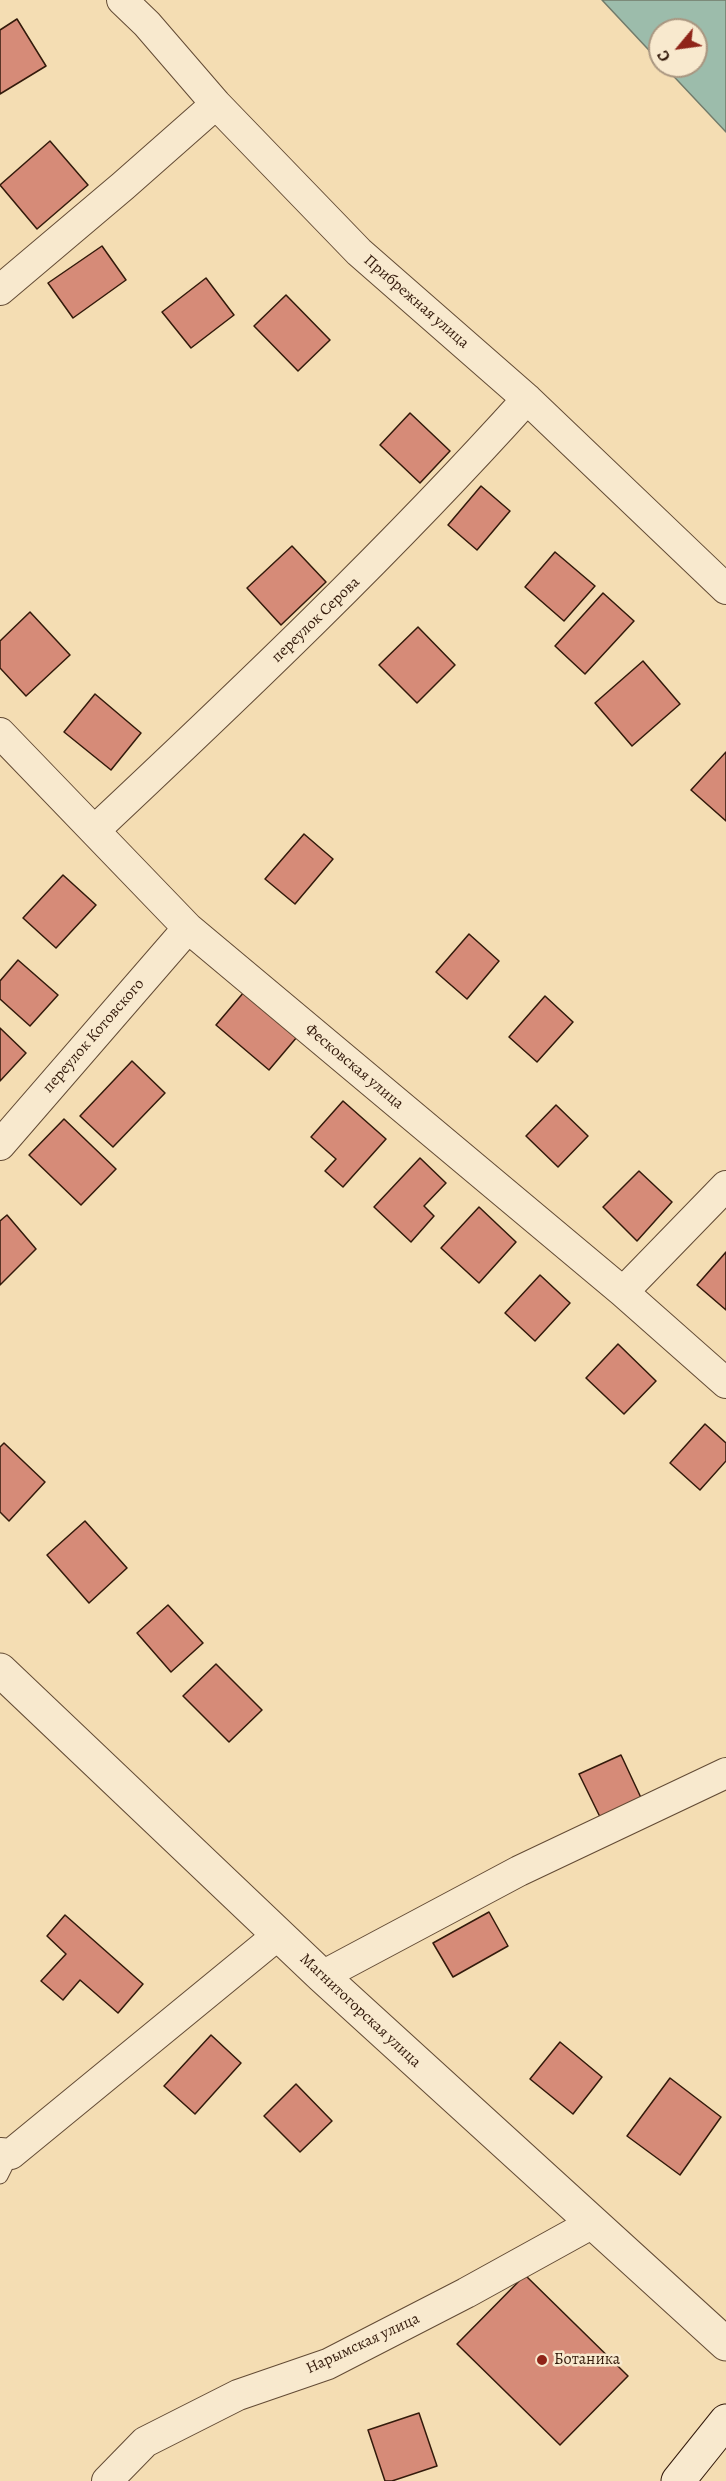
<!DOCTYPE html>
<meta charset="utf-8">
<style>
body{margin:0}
#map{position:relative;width:726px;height:2481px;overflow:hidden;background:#f4ddb3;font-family:Alegreya,serif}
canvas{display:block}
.north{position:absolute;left:648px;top:18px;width:60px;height:60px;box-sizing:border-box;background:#f8e9ce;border:2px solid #a99680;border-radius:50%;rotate:241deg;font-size:16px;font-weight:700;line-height:24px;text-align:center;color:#331a0b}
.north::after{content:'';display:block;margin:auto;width:21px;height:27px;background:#8f2418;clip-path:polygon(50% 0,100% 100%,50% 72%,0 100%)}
</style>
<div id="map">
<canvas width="726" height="2481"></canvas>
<div class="north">С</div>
</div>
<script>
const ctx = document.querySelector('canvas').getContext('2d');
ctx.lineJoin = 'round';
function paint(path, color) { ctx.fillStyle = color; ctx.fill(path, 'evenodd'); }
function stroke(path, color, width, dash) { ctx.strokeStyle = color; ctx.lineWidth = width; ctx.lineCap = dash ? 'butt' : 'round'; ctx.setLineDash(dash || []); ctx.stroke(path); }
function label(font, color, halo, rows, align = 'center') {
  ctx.font = font + ' Alegreya,serif'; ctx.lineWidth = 5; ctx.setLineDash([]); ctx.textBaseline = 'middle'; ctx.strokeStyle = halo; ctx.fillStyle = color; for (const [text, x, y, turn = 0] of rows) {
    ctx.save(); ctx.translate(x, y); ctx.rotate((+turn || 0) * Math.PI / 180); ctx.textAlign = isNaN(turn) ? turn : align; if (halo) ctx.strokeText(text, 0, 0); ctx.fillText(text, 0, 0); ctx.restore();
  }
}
const water = new Path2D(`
 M602,0H726V132L664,66H696V30H660V62Z`);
const building = new Path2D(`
 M17,19L46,66L0,94V30Z
 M50,141L88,185L37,229L0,185Z
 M102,246L126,280L73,318L48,283Z
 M206,278L234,315L191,348L162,312Z
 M286,295L330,340L298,371L254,326Z
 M410,413L450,451L420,483L380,445Z
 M481,486L510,511L477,550L448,525Z
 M292,546L326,582L281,625L247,588Z
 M555,552L595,586L564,621L525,587Z
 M603,593L634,621L585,674L555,646Z
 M30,612L70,655L26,696L0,668V641Z
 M418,627L455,665L417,703L379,665Z
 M643,661L680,704L632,746L595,703Z
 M95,694L141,733L111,770L64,732Z
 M726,752V821L691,790Z
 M304,834L333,859L295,904L265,879Z
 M63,875L96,905L56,948L23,918Z
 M469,934L499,961L467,999L436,972Z
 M18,960L58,995L30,1026L0,999V981Z
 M244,992L297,1037L269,1070L216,1025Z
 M545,996L573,1022L537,1062L509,1037Z
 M0,1028L26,1053L0,1081Z
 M132,1061L165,1093L113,1147L80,1116Z
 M343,1101L386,1139L343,1187L325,1171L336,1159L311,1137Z
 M556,1105L588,1136L558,1167L526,1136Z
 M64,1119L116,1169L81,1205L29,1155Z
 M420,1158L446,1183L424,1206L434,1216L411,1242L374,1207Z
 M639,1171L672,1202L637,1241L603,1207Z
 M479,1207L516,1242L479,1283L441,1248Z
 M7,1215L36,1249L0,1285V1221Z
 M726,1252V1310L697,1285Z
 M540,1275L570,1303L535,1341L505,1313Z
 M618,1344L656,1381L624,1414L586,1378Z
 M705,1424L726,1443V1461L700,1490L670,1463Z
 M4,1443L45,1482L9,1521L0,1512V1447Z
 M85,1521L127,1568L89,1603L47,1555Z
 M168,1605L203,1643L171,1672L137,1633Z
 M216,1664L262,1710L229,1742L183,1696Z
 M621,1755L643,1802L602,1821L579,1774Z
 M489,1912L508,1946L453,1977L433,1943Z
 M65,1915L143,1984L118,2013L80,1980L63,2000L41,1981L66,1954L47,1936Z
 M211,2035L241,2063L195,2114L164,2086Z
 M560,2042L602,2077L573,2114L530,2079Z
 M670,2078L721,2117L680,2175L627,2136Z
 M296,2084L332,2121L300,2152L264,2116Z
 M525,2275L628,2376L560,2445L457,2344Z
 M419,2413L437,2466L392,2481H385L368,2430Z`);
const service = new Path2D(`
 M0,2176L11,2154`);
const minor = new Path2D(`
 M122,0L147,24L216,104L359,252L527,399L726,589
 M0,290L123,186L216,104
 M0,733L188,928L623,1292L726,1383
 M95,830C243,691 390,551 527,399
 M0,1145L188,928
 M623,1292L726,1186
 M322,1976L519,1871L726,1773
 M0,2153L11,2154L278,1935
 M107,2481L145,2442L238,2395L328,2364L466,2293L591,2224`);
const tertiary = new Path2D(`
 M0,1670L322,1976L726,2344`);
const secondary = new Path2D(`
 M678,2481L726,2421`);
const markers = [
 [542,2360,6,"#8f2418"]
];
const streetNames = [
 ["Прибрежная улица",416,302,41],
 ["переулок Серова",316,620,-44],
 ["переулок Котовского",94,1036,-49],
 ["Фесковская улица",354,1067,40],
 ["Магнитогорская улица",360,2011,43],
 ["Нарымская улица",363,2344,-25]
];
const poiNames = [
 ["Ботаника",554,2360]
];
paint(water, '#9cbcab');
stroke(water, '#727b6b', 1.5);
paint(building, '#d68b78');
stroke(building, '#331a0b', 1.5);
stroke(service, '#634b35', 17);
stroke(minor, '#634b35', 32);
stroke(tertiary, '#634b35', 35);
stroke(secondary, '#331a0b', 35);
stroke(service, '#f8e9ce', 15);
stroke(minor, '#f8e9ce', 30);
stroke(tertiary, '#f8e9ce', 33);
stroke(secondary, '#f8e9ce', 33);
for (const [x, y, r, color] of markers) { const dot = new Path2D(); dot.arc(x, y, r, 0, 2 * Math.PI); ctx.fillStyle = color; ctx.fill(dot); stroke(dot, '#f8e9ce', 2); }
label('16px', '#331a0b', '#f8e9ce', streetNames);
label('16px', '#331a0b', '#f8e9ce', poiNames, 'left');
</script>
